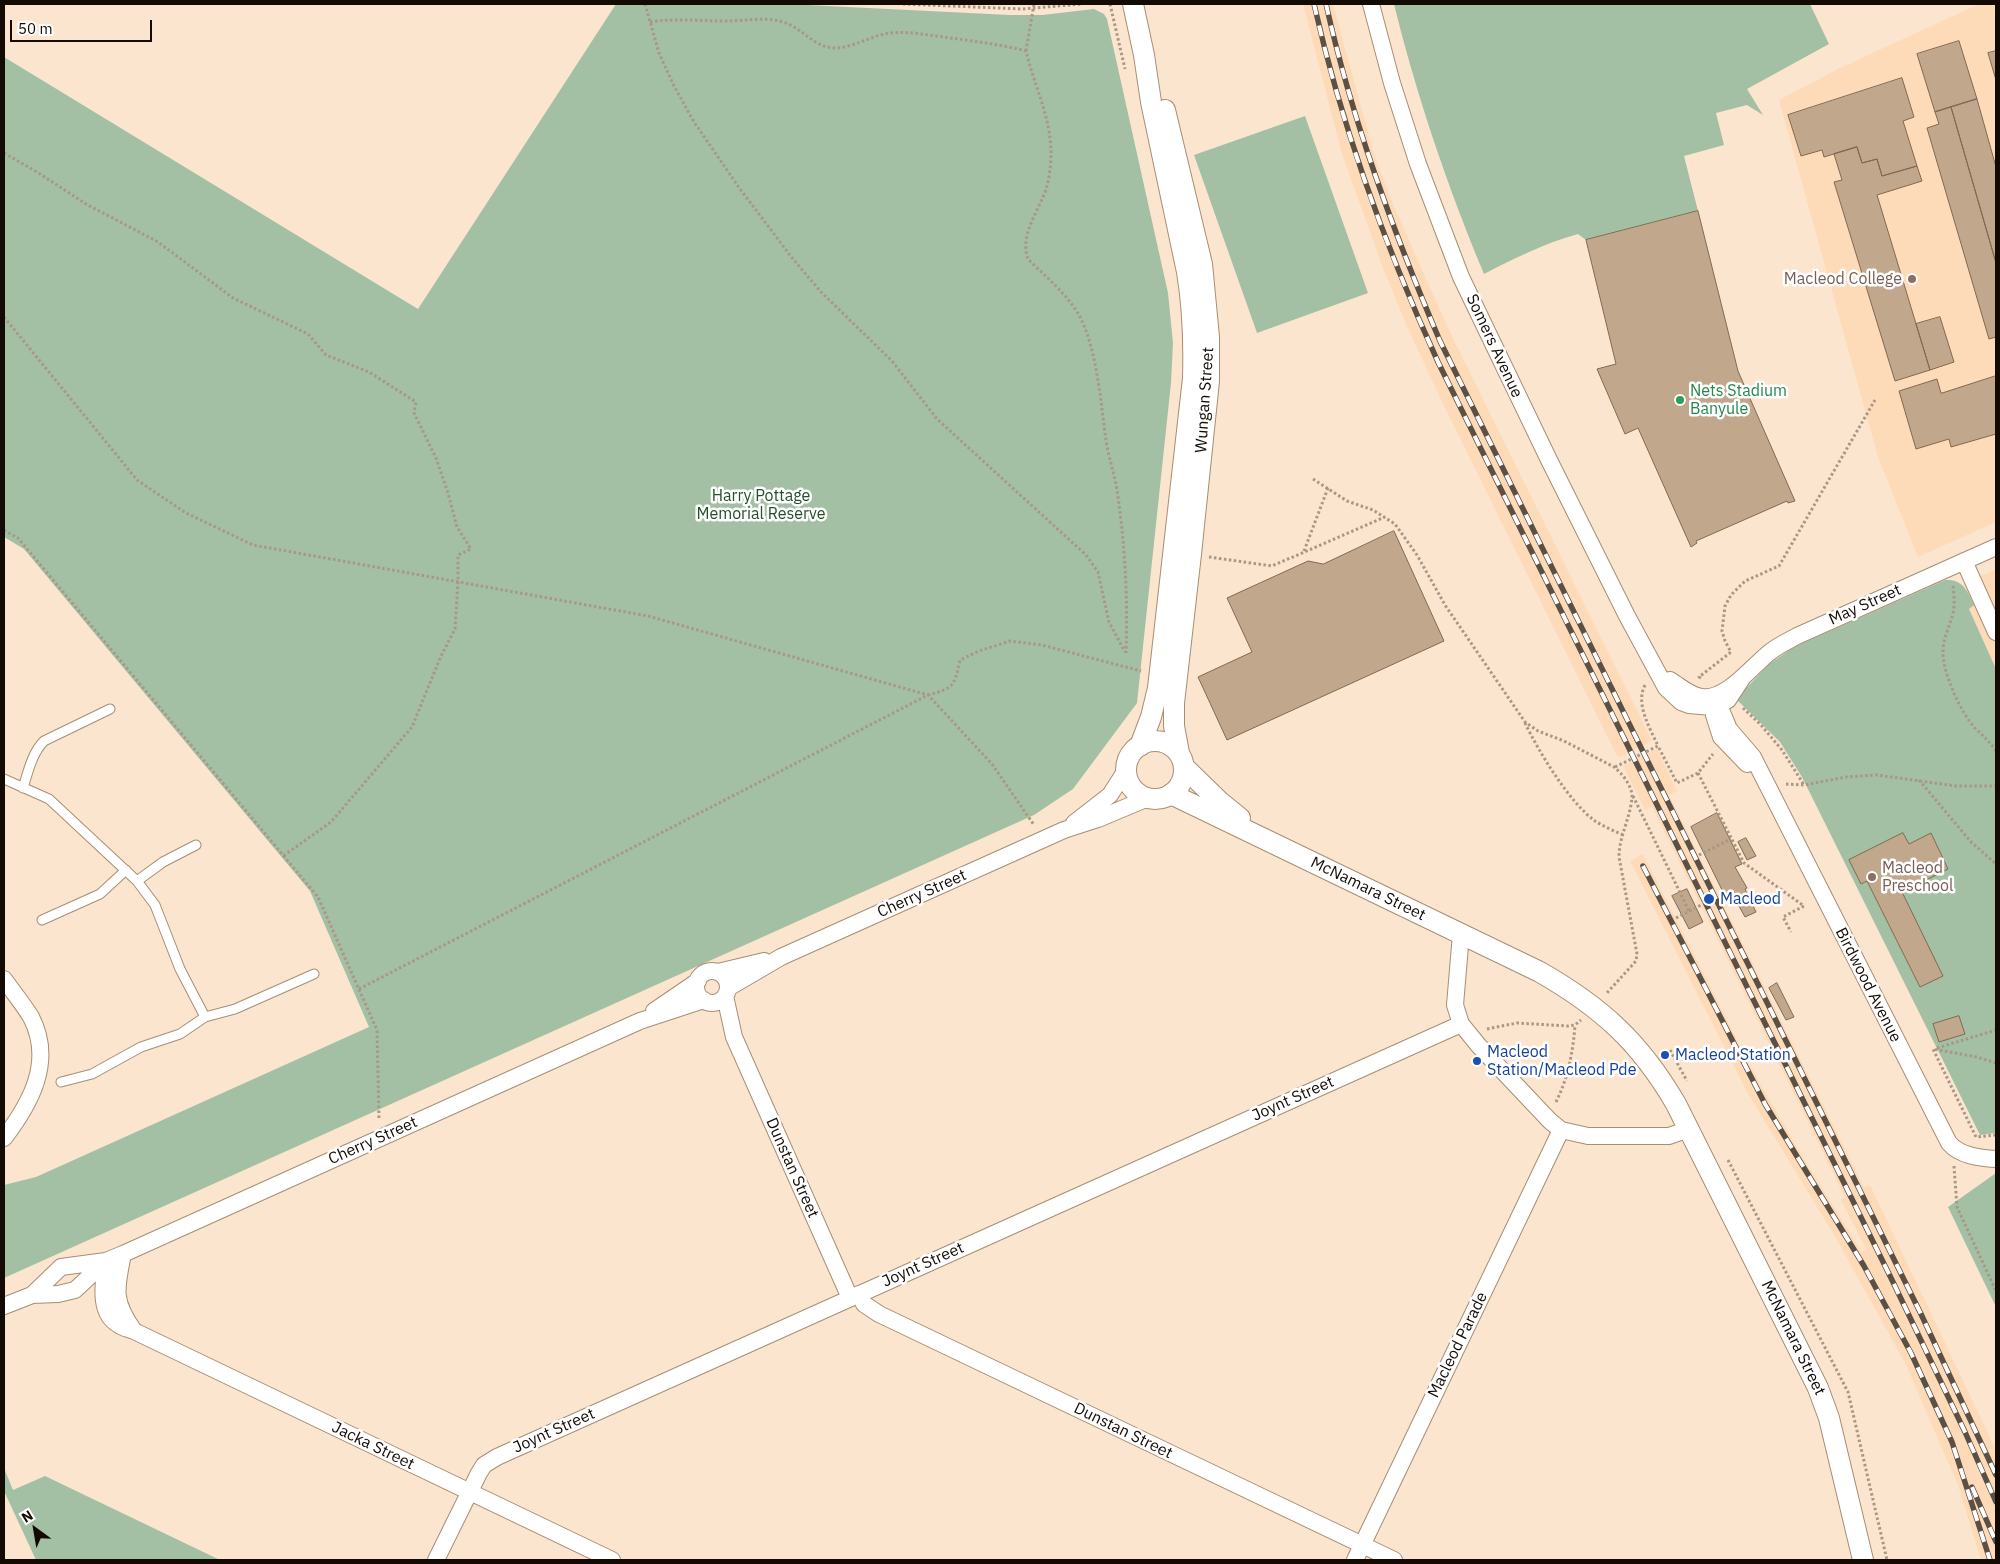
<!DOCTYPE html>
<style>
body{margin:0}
#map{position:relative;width:2000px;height:1564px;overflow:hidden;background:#fce5ce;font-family:"IBM Plex Sans",sans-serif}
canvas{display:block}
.frame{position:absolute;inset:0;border:5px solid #130a03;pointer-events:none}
.north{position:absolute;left:10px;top:1504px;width:50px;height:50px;-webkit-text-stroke:4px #fff;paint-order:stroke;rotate:328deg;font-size:14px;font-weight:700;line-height:20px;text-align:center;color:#130a03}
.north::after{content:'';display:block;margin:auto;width:18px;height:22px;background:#130a03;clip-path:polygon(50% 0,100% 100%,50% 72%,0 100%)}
.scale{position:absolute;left:10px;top:20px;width:142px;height:22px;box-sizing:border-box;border:2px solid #130a03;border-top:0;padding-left:6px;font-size:15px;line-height:18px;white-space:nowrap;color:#130a03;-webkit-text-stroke:4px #fff;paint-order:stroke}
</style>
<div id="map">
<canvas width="2000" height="1564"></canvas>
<div class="frame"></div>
<div class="north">N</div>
<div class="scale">50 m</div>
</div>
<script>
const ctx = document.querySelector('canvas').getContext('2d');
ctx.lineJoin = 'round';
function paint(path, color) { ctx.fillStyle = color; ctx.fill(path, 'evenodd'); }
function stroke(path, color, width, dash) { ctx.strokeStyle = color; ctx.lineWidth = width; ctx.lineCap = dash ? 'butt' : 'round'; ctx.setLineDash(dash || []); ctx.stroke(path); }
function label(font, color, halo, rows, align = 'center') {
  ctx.font = font + ' "IBM Plex Sans",sans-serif'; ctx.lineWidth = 5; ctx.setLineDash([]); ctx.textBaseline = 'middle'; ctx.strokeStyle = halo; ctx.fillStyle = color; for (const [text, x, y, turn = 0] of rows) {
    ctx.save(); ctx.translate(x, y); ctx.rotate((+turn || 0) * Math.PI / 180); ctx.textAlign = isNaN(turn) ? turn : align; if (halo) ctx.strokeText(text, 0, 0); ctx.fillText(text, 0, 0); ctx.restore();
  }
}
const built = new Path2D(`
 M1303,4H1333L1374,154L1392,202L1448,328L1652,741L1618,758L1445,408L1409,331L1383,268L1342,154Z
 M1979,4H1996V522L1918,557L1878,457L1779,100L1840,68Z
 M1996,569V669L1968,609L1967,590L1963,584Z
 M1657,749L1677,791L1669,795L1864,1187L1870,1185L1996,1450V1560H1981L1958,1485L1905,1363L1834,1235L1747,1092L1630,861L1643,854L1752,1069L1796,1146L1862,1252L1866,1249L1841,1200L1845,1197L1652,807L1645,810L1623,766Z`);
const green = new Path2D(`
 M616,4H787L1010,15H1042L1094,9L1104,14L1107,19L1168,293L1173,343L1171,383L1137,703L1073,789L1034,815L4,1278V1185L36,1177L369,1027L310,891L24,549L4,537V57L418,309Z
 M1394,4H1810L1829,44L1747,89L1763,115L1747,105L1716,113L1724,145L1684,156L1698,211L1586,240L1578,234C1545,243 1515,258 1484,274C1448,188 1416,94 1394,4Z
 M1305,116L1368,293L1257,333L1194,155Z
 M1945,580C1963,579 1967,590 1974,605L1969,609L1996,669V1133L1980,1135L1802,777L1780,742L1736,699L1769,664L1794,647Z
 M1996,1173V1307L1948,1207Z
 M4,1468L13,1490L45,1476L220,1560H36L4,1491Z`);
const building = new Path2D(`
 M1959,41L1977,99L1935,112L1917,54Z
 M1996,51V80L1988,53Z
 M1902,78L1914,117L1903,121L1917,166L1882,176L1877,159L1862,163L1857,147L1824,157L1822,150L1801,156L1788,115Z
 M1977,99L1996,167V263L1951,107Z
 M1951,107L1996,263V337L1989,339L1927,128L1939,124L1935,112Z
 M1857,147L1862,163L1877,159L1882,176L1917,166L1922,181L1877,195L1930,370L1895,381L1834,182L1842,180L1834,154Z
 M1698,211L1738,371L1795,501L1788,503L1787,501L1696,541L1697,543L1691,547L1638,428L1625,434L1597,369L1616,364L1586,240Z
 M1940,317L1954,362L1930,370L1916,324Z
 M1996,376V434L1951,447L1949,439L1916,449L1899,391L1937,379L1941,393Z
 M1394,531L1444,641L1227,740L1198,677L1252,652L1227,598L1308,561L1323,564Z
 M1717,813L1742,864L1735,867L1747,888L1745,889L1756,912L1745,917L1733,895L1732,893L1725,896L1691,827Z
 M1903,833L1909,844L1931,833L1948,869L1902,892L1943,976L1920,987L1867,881L1861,884L1849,860Z
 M1746,838L1756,856L1747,860L1738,842Z
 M1687,889L1703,922L1689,929L1672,896Z
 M1777,983L1794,1017L1786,1020L1769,988Z
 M1959,1016L1965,1034L1939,1042L1933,1024Z`);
const path = new Path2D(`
 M645,4L659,53L673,84L694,122L740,189L793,259L821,292L892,361L937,419L1086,555L1098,572L1109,622L1125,652
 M903,4L1022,9L1082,4
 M1110,4L1125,69
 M650,22C677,18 699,21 726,21C745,21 768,16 786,23C804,30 815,48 836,48C855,47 872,35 891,33C908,31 926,35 944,37C971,41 999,44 1026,51C1038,100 1060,132 1047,186C1040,210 1019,234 1028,259C1045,276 1067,294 1079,315C1097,348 1101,404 1106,441C1109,458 1114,473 1117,490C1125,544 1128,598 1126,653
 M1026,51L1034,4
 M4,153L37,172L86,204L158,242L233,298L308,334L326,355L369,372L416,402L414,413L436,458L448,493L457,527L471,549L458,555V582L455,629L441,656L412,727L331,822L283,856
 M4,317L137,480L186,513L253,545L648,616L928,695L992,764L1034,825
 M1313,479L1347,501L1373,510L1395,524L1417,555L1445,605L1525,722L1538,731L1564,741L1614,767C1622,773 1632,786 1632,796C1631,817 1619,836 1619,857L1637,954L1636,961L1606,994
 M4,530L18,538L318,897L377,1030L379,1120
 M1304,551L1328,488
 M1209,557L1272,566L1385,517
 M1953,586C1954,595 1955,605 1953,613C1950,626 1943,638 1943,651C1942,672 1961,713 1975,728C1983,736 1990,742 1996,751
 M1701,678L1699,677L1731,652L1725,641L1722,631L1725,606L1731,595L1745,581L1779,566L1875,400
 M1645,685C1635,704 1650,728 1658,746
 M1743,708L1761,725L1782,750L1804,785
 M1525,723C1539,752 1569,802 1595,821C1603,826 1614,831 1623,835
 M1615,767L1658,746L1677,783L1698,773L1713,754
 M1698,773L1744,863L1804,906L1783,917L1791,932
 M1919,780L1971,842L1996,864
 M1786,784L1804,785L1846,777L1877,775L1956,786H1996
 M1633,796L1689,911
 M1699,855L1731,839
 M1676,918L1701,905
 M359,989L928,695C954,688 954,687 960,660L979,651L1010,641L1042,645L1141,671
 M1487,1029L1517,1023L1568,1026L1575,1025L1581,1020
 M1937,1048L1996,1030
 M1670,1050L1687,1081
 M1996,1063L1977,1057L1933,1049L1976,1137L1996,1135
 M1556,1102C1568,1078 1573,1052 1575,1025
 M1728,1160L1848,1392L1887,1560
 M1954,1166L1957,1207L1996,1291`);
const service = new Path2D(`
 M4,779L49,799L137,881L155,905L180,969L205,1017
 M23,788C28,772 32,753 44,741L110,709
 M137,881L163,862L196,845
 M42,920L100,894L126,870
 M61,1082L92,1074L141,1047L180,1034L205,1017L235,1009L314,974`);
const minor = new Path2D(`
 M1371,4L1392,83L1418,164L1461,277L1549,460L1627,616L1666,688L1681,702L1689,705L1712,707L1728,700L1743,677
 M1964,561L1996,632
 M1670,680C1680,686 1689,695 1701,697C1726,701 1752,666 1770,652C1779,645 1788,641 1797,636L1996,547
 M1712,698L1719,705L1729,729L1753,757L1949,1143C1960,1156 1980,1158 1996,1159
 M1714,715L1721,737L1747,764
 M1074,823L1110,795L1126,770
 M1461,934L1455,1005L1461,1024L1479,1046L1550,1121L1561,1130L1588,1136H1669L1689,1129
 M696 987a16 16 0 1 1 32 0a16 16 0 1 1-32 0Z
 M718,972L764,961
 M4,979C13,992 23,1004 31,1017C54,1061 31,1103 4,1138
 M728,988L781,957L1064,830L1098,819L1148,798
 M725,996L734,1037L850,1298
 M654,1011L698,981
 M123,1254C116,1289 112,1300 134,1331
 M106,1261C104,1281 97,1313 119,1325C123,1328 129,1329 134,1331L612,1560
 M859,1294L864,1304L879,1314L1394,1560
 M32,1295L61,1267L106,1261L123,1254L640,1021L704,1000
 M4,1306L32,1295L58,1294L75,1290L106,1261
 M436,1560L479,1473L484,1465L497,1457L1461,1024
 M1355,1560L1561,1130`);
const tertiary = new Path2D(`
 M1133,4L1144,55L1151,102L1187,272C1193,308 1194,342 1193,378L1158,688L1151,717L1140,746
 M1165,110L1202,264L1209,337V381L1191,554L1174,703V726L1179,753
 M1126 770a29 29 0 1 1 58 0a29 29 0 1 1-58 0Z
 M1184,767L1219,801L1240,818
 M1171,794L1540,972C1601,1007 1640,1042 1676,1104L1818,1388L1829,1418L1863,1560`);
const rail = new Path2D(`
 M1314,4C1342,128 1385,246 1438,362L1892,1280L1965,1432L1996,1502
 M1326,4C1352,120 1393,231 1440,341L1921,1314L1996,1475
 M1643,866L1765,1104L1864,1266L1911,1353L1952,1442L1990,1560
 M1972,1487L1996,1542`);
const markers = [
 [1912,279,5,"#8d6e63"],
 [1680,400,5,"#2e9e5b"],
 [1872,877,5,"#8d6e63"],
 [1709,899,6,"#1a4fb4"],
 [1665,1055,5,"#1a4fb4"],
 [1477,1061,5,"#1a4fb4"]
];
const educationNames = [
 ["Macleod College",1902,279],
 ["Macleod",1882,868,"left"],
 ["Preschool",1882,886,"left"]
];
const streetNames = [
 ["Somers Avenue",1494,346,65],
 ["Wungan Street",1205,400,-86],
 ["May Street",1865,605,-24],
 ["McNamara Street",1368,889,26],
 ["Cherry Street",922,894,-24],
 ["Birdwood Avenue",1868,985,63],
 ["Joynt Street",1293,1099,-24],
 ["Cherry Street",373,1141,-24],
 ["Dunstan Street",792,1168,66],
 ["Joynt Street",923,1265,-24],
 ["McNamara Street",1793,1338,64],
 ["Macleod Parade",1458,1345,-64],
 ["Joynt Street",554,1431,-24],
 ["Dunstan Street",1123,1431,26],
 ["Jacka Street",373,1446,26]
];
const leisureNames = [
 ["Nets Stadium",1690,391],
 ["Banyule",1690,409]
];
const parkNames = [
 ["Harry Pottage",761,496],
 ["Memorial Reserve",761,514]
];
const transitNames = [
 ["Macleod",1720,899],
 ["Macleod",1487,1052],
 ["Station/Macleod Pde",1487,1070],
 ["Macleod Station",1675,1055]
];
paint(built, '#fddbb9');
paint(green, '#a3c0a5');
paint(building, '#c1a78c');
stroke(building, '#826950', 1);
stroke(service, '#a78e73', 11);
stroke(minor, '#a78e73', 18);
stroke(tertiary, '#a78e73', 22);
stroke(path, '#a99786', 3, [2.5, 2.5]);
stroke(service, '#fff', 9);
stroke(minor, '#fff', 16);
stroke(tertiary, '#fff', 20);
stroke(rail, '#5c4f43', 5.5);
stroke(rail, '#fff', 4, [11]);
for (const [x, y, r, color] of markers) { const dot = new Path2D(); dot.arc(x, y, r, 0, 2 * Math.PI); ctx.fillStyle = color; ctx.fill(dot); stroke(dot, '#fff', 2); }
label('16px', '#785e54', '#fff', educationNames, 'right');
label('16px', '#130a03', '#fff', streetNames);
label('16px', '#27864d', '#fff', leisureNames, 'left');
label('16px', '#225028', '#fff', parkNames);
label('16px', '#164399', '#fff', transitNames, 'left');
</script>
